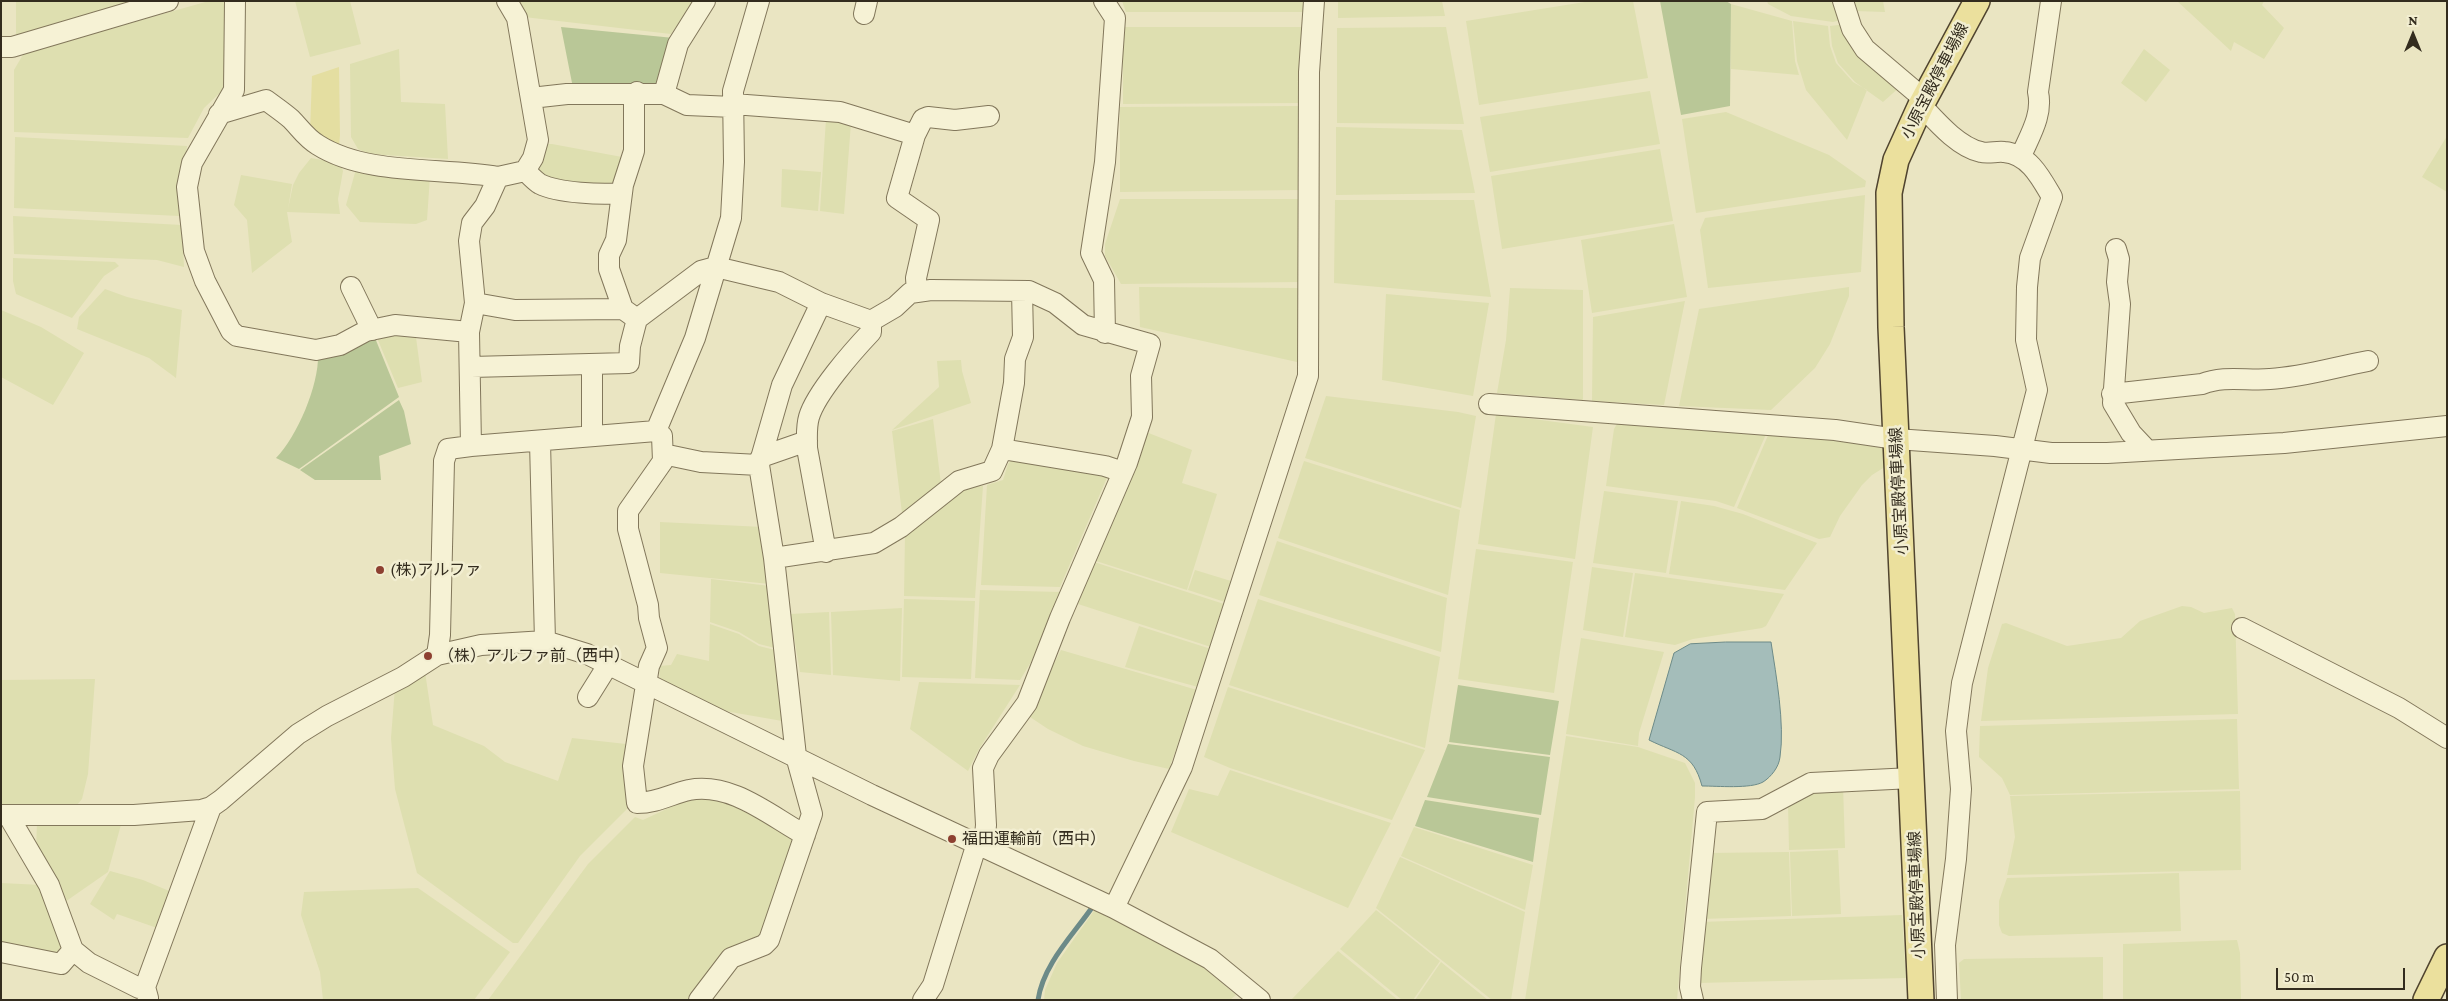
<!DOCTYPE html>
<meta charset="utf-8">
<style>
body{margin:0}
#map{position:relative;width:2448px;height:1001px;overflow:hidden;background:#eae5c2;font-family:"Crimson Pro",serif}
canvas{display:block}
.frame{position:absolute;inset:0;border:2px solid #332c1e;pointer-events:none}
.north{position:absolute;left:2388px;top:10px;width:50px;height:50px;-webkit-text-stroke:4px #f2eed1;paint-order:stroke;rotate:0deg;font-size:14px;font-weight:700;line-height:20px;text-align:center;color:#332c1e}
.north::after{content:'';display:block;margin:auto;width:18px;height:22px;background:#332c1e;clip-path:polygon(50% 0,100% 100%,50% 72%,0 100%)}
.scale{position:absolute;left:2276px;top:968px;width:129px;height:22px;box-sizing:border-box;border:2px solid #332c1e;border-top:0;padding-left:6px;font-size:15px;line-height:18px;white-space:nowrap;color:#332c1e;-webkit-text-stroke:4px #f2eed1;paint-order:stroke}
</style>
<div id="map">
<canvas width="2448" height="1001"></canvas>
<div class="frame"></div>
<div class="north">N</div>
<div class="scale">50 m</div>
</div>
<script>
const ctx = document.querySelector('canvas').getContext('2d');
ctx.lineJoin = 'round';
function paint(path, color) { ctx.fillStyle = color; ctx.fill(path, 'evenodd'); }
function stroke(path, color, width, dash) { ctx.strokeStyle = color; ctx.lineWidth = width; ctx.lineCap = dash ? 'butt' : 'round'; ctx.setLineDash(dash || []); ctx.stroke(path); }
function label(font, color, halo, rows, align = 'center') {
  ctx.font = font + ' "Crimson Pro","Noto Sans JP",serif'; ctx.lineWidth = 5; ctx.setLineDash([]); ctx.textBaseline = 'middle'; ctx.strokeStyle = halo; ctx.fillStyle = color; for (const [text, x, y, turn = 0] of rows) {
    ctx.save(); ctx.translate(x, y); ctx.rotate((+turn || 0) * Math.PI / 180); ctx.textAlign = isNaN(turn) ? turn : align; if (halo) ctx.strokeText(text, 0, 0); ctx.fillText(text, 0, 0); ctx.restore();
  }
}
const farmland = new Path2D(`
 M16,1H143L16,40Z
 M209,1H229L227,86L204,108L188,138L14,132V70L24,53Z
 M295,1H350L361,44L310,57Z
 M517,1H694L671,34L524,17Z
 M1122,1H1303V12H1126Z
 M1338,1H1442L1445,16L1338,18Z
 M1591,1H1633L1648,78L1479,105L1466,21Z
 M1767,1H1835L1841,20L1833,22L1791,16L1768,4Z
 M1850,1H1883L1885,12L1854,11Z
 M2177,1H2264L2262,5L2284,28L2264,59L2234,42L2231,51Z
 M1731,4L1792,21L1795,61L1799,75L1731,69Z
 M1793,21L1828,26L1830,46L1836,63L1853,82L1867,90L1847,140L1806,90L1797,61Z
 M1846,24L1901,86L1883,102L1855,82L1838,63L1832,46L1830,26Z
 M1123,27H1301V103L1123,104Z
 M1446,27L1464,124L1337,123V28Z
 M399,49L401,102L445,104L448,159L369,154L358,149L351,137L350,64Z
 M2144,49L2170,70L2146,102L2121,83Z
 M1650,91L1660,144L1490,172L1480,117Z
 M1300,106L1301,190L1120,192V107Z
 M1726,112L1829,155L1866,181L1865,187L1696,213L1682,119Z
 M826,119L851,123L844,214L820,211Z
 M1336,127L1462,130L1475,193L1336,195Z
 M2447,136V192L2422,177Z
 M15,137L187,146L179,216L14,208Z
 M540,144H552L622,157L619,186L564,187L536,171Z
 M1660,149L1673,221L1502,249L1491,176Z
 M311,158L340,163L343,171L338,199L340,214L287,212L292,242L252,273L247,220L234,205L241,175L292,184L288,209L293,185L299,173Z
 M356,169L430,176L427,220L416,224L360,222L346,205Z
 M782,169L821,172L818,211L781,207Z
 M1865,195L1861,272L1708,288L1700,230L1705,218Z
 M1120,199H1300L1301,282L1121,284L1105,256V244Z
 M1335,200H1474L1491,297L1334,283Z
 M13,216L182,225L184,267L157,260L14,254Z
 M1674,224L1687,297L1592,313L1581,240Z
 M13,258L115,262L119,266L104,276L72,318L16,294L13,281Z
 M1139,287L1298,288L1300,360L1297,362L1140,327Z
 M1849,287V296L1830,344L1815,368L1771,410L1679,406L1699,309Z
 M1510,288L1583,290V400L1497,393L1506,340Z
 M105,289L127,297L182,310L176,378L149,358L77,329L79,317Z
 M1386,294L1489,303L1473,396L1382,380Z
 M1685,301L1664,405L1592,401L1593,317Z
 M1,310L41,327L84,353L53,405L1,377Z
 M415,330L422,382L398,388L375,333Z
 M961,360L962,371L971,403L892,430L939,387L937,361Z
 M1326,396L1458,412L1476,416L1461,508L1305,458Z
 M1496,414L1593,427L1575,559L1478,544Z
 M933,419L941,484L902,513L892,431Z
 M1618,422L1767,432L1734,507L1716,501L1606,486L1614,429Z
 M1146,432L1192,450L1182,483L1217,494L1187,590L1096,561Z
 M1769,433L1883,442L1888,465L1872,475L1862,485L1840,516L1830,537L1819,539L1737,508Z
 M1013,458L1109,473L1060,587L981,585L987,485L1003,480L1008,464Z
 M1304,461L1460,510L1448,595L1278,538Z
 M983,486L975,598L904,596L905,534L965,488Z
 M1604,491L1678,501L1666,573L1593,563Z
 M1681,501L1714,506L1743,514L1817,543L1785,590L1669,574Z
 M660,522L763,527L770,584L660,573Z
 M1277,541L1447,598L1441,652L1259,595Z
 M1476,549L1573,562L1554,693L1458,679Z
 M1094,562L1224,604L1211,647L1078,604Z
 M1592,567L1633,573L1623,637L1583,630Z
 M1195,570L1231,581L1225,602L1188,590Z
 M1635,573L1784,594L1766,626L1762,628L1693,639L1675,645L1625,637Z
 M711,579L770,586L779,649L759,644L739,632L710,622Z
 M980,590L1060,592L1031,662L1020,680L975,678Z
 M904,599L975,601L971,679L902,677Z
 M1258,599L1440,657L1425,748L1229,685Z
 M2182,606L2191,607L2204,613L2232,608L2235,614L2238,714L1981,721L1988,668L2002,624L2006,623L2067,646L2121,638L2140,621Z
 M902,608L900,681L833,675L831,612Z
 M829,612L831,675L800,672L790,614Z
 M710,624L739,634L759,646L779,651L788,722L719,710L660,682L659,666L671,665L677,654L709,661Z
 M1139,626L1211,649L1198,687L1125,667Z
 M1581,638L1664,652L1639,733L1638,746L1566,734Z
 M1061,650L1197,690L1169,769L1134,761L1083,746L1048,729L1027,715Z
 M425,672L433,725L484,746L505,762L558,781L572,738L626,744L627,809L580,856L518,943H513L417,873L395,789L391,738L395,687Z
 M95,679L88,774L82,799L76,806L1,807V680Z
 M919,682L1020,685L979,749L968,771L910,729Z
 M1228,687L1425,750L1392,820L1230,768L1204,757Z
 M2237,719L2239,789L2010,795L2002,778L1979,757L1980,726Z
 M1566,736L1638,747L1685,763L1695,783V797L1677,1000H1525Z
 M1230,770L1391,823L1348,908L1171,832L1189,789L1218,796Z
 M1843,785L1845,848L1789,850L1788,803L1801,793Z
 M2240,791L2241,870L2007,875L2015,837L2010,796Z
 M722,795L800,836L765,937L691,1000H488L588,864L635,817L643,820L692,797Z
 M122,821L108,872L62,904L36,852L37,822Z
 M1414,827L1533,865L1525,910L1401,856Z
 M1838,850L1841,914L1792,916L1790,852Z
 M1789,852L1791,916L1702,919L1708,853Z
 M1400,857L1525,912L1511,1000H1492L1376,908Z
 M110,871L143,880L174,893L160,929L117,914L114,920L90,904Z
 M2179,873L2181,931L2009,936L2002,933L1999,925V901L2007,878Z
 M1,883L41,885L64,945L58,957L1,947Z
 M418,888L510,952L474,1000H323L320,972L301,915L304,892Z
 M1096,908L1196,961L1236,995L1230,1000H1044L1045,990L1057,963Z
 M1376,910L1440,961L1413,1000H1402L1340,949Z
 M1902,915L1906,978L1697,983L1701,922Z
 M2237,940L2240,953L2241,1000H2123V944Z
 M1338,951L1398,1000H1291Z
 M2103,957V1000H1961L1959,963L1964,959Z
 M1441,962L1488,1000H1415Z`);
const green = new Path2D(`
 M1660,1H1726L1731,4L1730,106L1681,115Z
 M561,27L674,38L661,90L573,88Z
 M373,333L399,397L299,469L276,458C297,437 319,385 318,355Z
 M399,400L404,411L411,444L379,456L381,480H315L300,470Z
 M1458,685L1559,701L1550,755L1449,742Z
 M1448,744L1550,757L1541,815L1427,797Z
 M1425,800L1539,818L1533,862L1415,826Z`);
const sand = new Path2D(`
 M339,67L340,135L339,146L310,132L312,76Z`);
const water = new Path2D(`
 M1726,642H1771C1776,675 1785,724 1780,757C1779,767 1771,777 1763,782C1751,789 1717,786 1702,786C1693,752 1677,754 1649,740L1674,653L1690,644Z`);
const stream = new Path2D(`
 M1038,1000C1043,965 1072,936 1091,909`);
const minor = new Path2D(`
 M235,1L234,90L192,163L187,187L194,251L205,281L231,331L237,336L316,350L340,345L366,331L395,325L469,332
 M759,1L733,91L734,162L731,218L695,338L656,431L662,436L663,461L628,511V529L648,605L649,618L657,648L649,666L633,766L637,803C657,803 671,794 689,790C732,782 770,816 805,835
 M1104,1L1115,18L1105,162L1091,253L1104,280L1105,333
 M1843,1L1852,29L1865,49L1924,99
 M864,14L867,1
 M1,47H12L168,1
 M664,94L678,44L705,1
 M531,98L567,94H664L687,105L733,107
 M733,104L840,112L915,135
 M1921,105C1936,121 1958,147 1981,152C1988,154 1997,151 2004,152C2029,154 2041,178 2052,197L2030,258L2027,287L2026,340L2037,390L1962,683L1956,731L1961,789L1956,859L1945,945L1947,1000
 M219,114L266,100C274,106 283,112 291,119C300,128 306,138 318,145C367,176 442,167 498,177
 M2021,156C2030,135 2043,115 2038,92L2051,1
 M525,171C530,175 535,181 540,184C558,193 602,195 622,193
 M2116,249L2119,259L2117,282L2120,304L2113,403L2131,433L2147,450
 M351,287L372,330
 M917,292L916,278L929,220L897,198L915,135L923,119L928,117L955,120L989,116
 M475,303L469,241L472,223L485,206L498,177L525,171L533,158L538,140L517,18L507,1
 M623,309L609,269V255L616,240L623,185L634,151V103L637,92
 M471,367L629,363L630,346L637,319
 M2112,394L2202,384C2224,375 2247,381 2270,379C2304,377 2335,367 2368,361
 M1489,404L1835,430L1896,439L1995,446L2051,453H2107L2284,443L2447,426
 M592,435V364
 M540,442L545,641
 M471,446L656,431
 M1002,449L1014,383L1015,359L1023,337L1022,291
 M663,454L701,462L759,465
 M761,457L807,441
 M826,552L807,448C807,437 806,427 809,417C816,393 853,351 871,332V321
 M774,558L874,543L901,527L959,481L992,471L1002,449L1105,466L1123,472
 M2242,628L2399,708L2447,738
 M437,655L440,635L444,461L448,449L471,446L469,332L475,303L515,310L623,309L637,319L701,271L716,267L779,282L821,303L871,321L895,307L910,293L931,290L1029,291L1055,303L1083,325L1150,344L1141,376L1142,417L1127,463L1060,618L1027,703L989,755L983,768L986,825L984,846
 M588,697L608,665
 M1,815H134L201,810L211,807L221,800L298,734L327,716L403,677L437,655L481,645L545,641L587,654L872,795L1114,908L1210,959L1260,1000
 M8,815L49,885L73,950L89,963L139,988L145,987
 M1114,908L1182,767L1308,376L1309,72L1314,1
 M1,952L61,964L73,950
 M148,998L145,987L211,807
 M699,1000L731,958L764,945L769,940L812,814L796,756L774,558L759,465L782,385L821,303
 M923,1000L933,985L977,843
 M1693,1000L1690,987L1691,968L1707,812L1762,809L1811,783L1912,778`);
const major = new Path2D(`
 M1921,1000L1891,327L1889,193L1896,160L1921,105L1977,1
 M2426,1000L2447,957`);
const markers = [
 [380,570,5,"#8d4030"],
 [428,656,5,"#8d4030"],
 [952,839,5,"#8d4030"]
];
const streetNames = [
 ["小原宝殿停車場線",1935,81,-63],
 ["小原宝殿停車場線",1899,491,-93],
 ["小原宝殿停車場線",1917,895,-92]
];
const poiNames = [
 ["(株)アルファ",390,570],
 ["（株）アルファ前（西中）",438,656],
 ["福田運輸前（西中）",962,839]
];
paint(farmland, '#dedfb0');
paint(green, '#b9c797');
paint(sand, '#e4dea1');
paint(water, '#a4bdba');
stroke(water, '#6c8a88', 1);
stroke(stream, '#6c8a88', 5);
stroke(minor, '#82775b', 22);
stroke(major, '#50442f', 28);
stroke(minor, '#f6f2d5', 20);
stroke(major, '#ebe09d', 25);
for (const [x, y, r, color] of markers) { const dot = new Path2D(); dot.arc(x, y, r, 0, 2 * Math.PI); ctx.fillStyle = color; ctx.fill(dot); stroke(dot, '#f2eed1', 2); }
label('16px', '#332c1e', '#f2eed1', streetNames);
label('16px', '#332c1e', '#f2eed1', poiNames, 'left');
</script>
